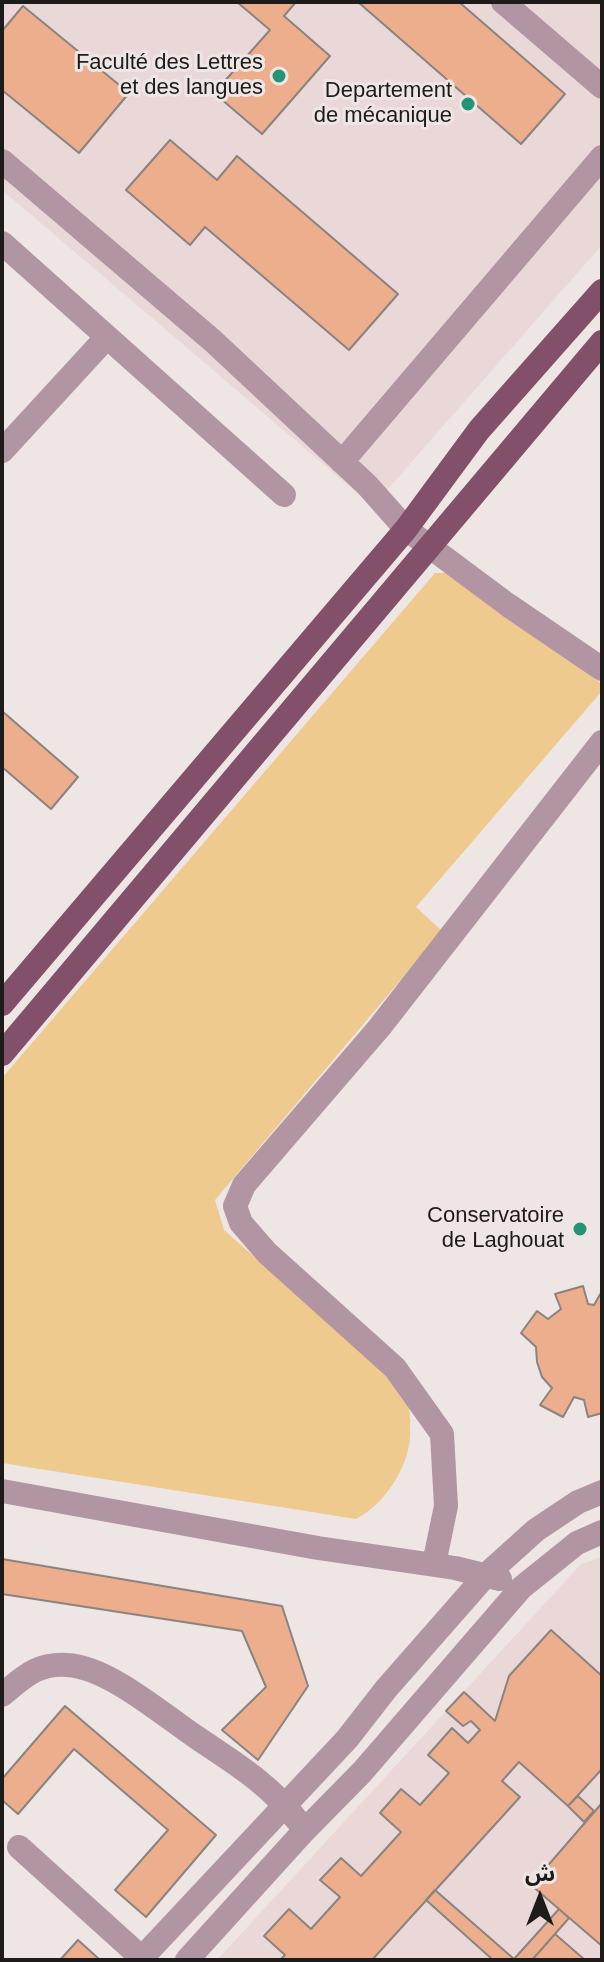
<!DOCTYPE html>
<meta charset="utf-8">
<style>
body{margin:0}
#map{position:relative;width:604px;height:1962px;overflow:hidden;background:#eee6e5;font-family:Arial,"Noto Sans Arabic",sans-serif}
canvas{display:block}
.frame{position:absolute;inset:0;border:4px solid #1e1b1b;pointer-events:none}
.north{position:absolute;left:500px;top:1858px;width:80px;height:80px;-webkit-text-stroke:6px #eee6e5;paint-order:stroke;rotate:0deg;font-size:22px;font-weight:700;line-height:32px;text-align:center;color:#1e1b1b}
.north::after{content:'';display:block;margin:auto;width:28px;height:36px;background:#1e1b1b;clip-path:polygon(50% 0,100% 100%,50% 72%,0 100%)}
</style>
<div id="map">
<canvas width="604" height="1962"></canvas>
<div class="frame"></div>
<div class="north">ش</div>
</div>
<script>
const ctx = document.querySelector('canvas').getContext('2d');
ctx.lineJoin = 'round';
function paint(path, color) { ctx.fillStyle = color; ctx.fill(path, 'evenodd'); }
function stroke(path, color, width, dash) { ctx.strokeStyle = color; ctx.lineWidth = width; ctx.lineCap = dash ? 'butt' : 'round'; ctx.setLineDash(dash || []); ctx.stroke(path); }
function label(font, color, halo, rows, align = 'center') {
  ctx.font = font + ' Arial,sans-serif'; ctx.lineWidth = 6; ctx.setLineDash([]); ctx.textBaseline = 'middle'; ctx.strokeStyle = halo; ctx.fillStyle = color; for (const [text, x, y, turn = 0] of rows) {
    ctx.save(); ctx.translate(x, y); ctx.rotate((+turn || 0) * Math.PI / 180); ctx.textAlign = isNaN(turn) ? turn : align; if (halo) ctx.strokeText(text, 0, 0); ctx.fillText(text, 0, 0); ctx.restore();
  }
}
const built = new Path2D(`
 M2,2H602V245L394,482L371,505L2,190Z
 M602,1557V1960H217L581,1564Z`);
const green = new Path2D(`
 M435,573H450L602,684V691L416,907L442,931L215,1200L224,1230L408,1392C409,1406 411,1422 410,1437C408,1468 384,1505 356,1519L2,1463V1078Z`);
const building = new Path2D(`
 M237,2H296L284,16L330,56L262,134L214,93L270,30Z
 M358,2H459L565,94L521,144Z
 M23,6L129,93L79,153L2,90V31Z
 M170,140L217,180L237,156L398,294L349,350L205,227L190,245L126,190Z
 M2,711L78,777L51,809L2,767Z
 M583,1286L588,1304L594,1305L602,1291V1413L588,1417L584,1400L574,1397L563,1417L540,1405L552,1388L542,1377L537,1362L536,1347L521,1333L537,1311L548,1319L561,1309L555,1294Z
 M2,1559L282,1606L308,1686L258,1760L222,1730L266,1687L242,1631L2,1594Z
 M551,1630L602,1676V1769L568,1806L519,1762L502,1781L520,1797L372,1960H280L285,1955L264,1936L289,1909L311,1929L340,1897L320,1880L341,1858L361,1876L401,1832L380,1813L401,1789L420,1805L449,1773L428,1755L452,1728L468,1743L480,1730L471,1721L463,1726L446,1711L464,1692L495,1721L509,1676Z
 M65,1706L216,1835L146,1917L115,1890L168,1830L74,1749L18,1814L2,1800V1779Z
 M578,1796L594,1811L584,1822L568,1806Z
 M602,1803V1946L531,1885Z
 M435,1890L514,1959L559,1909L569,1918L532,1960H493L426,1900Z
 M555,1934L585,1960H532Z
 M78,1940L100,1960H60Z`);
const minor = new Path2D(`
 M503,2L602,87
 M2,161L213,341L367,485L406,529L508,605L602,669
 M2,243L284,495
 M2,451L106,338
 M342,462L602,157
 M2,1491L318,1548L455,1568L500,1579
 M434,1564L446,1506L442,1434L395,1368L267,1253L241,1223L235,1206L244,1185L379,1028L602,742
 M2,1695C24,1677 37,1663 67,1665C108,1667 162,1714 196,1737C231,1761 269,1783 296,1819
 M19,1847L144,1960
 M140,1960L347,1739L386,1689L486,1575L536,1530L578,1502L602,1492
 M187,1960L304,1831L362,1772L521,1588L577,1543L602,1532`);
const major = new Path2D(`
 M2,1004L406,529L479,430L602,291
 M2,1054L602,342`);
const markers = [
 [279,76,8,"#269374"],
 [468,104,8,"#269374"],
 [580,1229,8,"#269374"]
];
const poiNames = [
 ["Faculté des Lettres",263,63],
 ["et des langues",263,88],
 ["Departement",452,91],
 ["de mécanique",452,116],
 ["Conservatoire",564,1216],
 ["de Laghouat",564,1241]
];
paint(built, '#ead8d8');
paint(green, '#eeca8f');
paint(building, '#ecae8c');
stroke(building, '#8a8380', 2);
stroke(minor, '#b295a2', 24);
stroke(major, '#825068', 24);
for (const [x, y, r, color] of markers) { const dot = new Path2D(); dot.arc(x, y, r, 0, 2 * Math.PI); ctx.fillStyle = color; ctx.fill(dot); stroke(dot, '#eee6e5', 3); }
label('22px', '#1e1b1b', '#eee6e5', poiNames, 'right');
</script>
